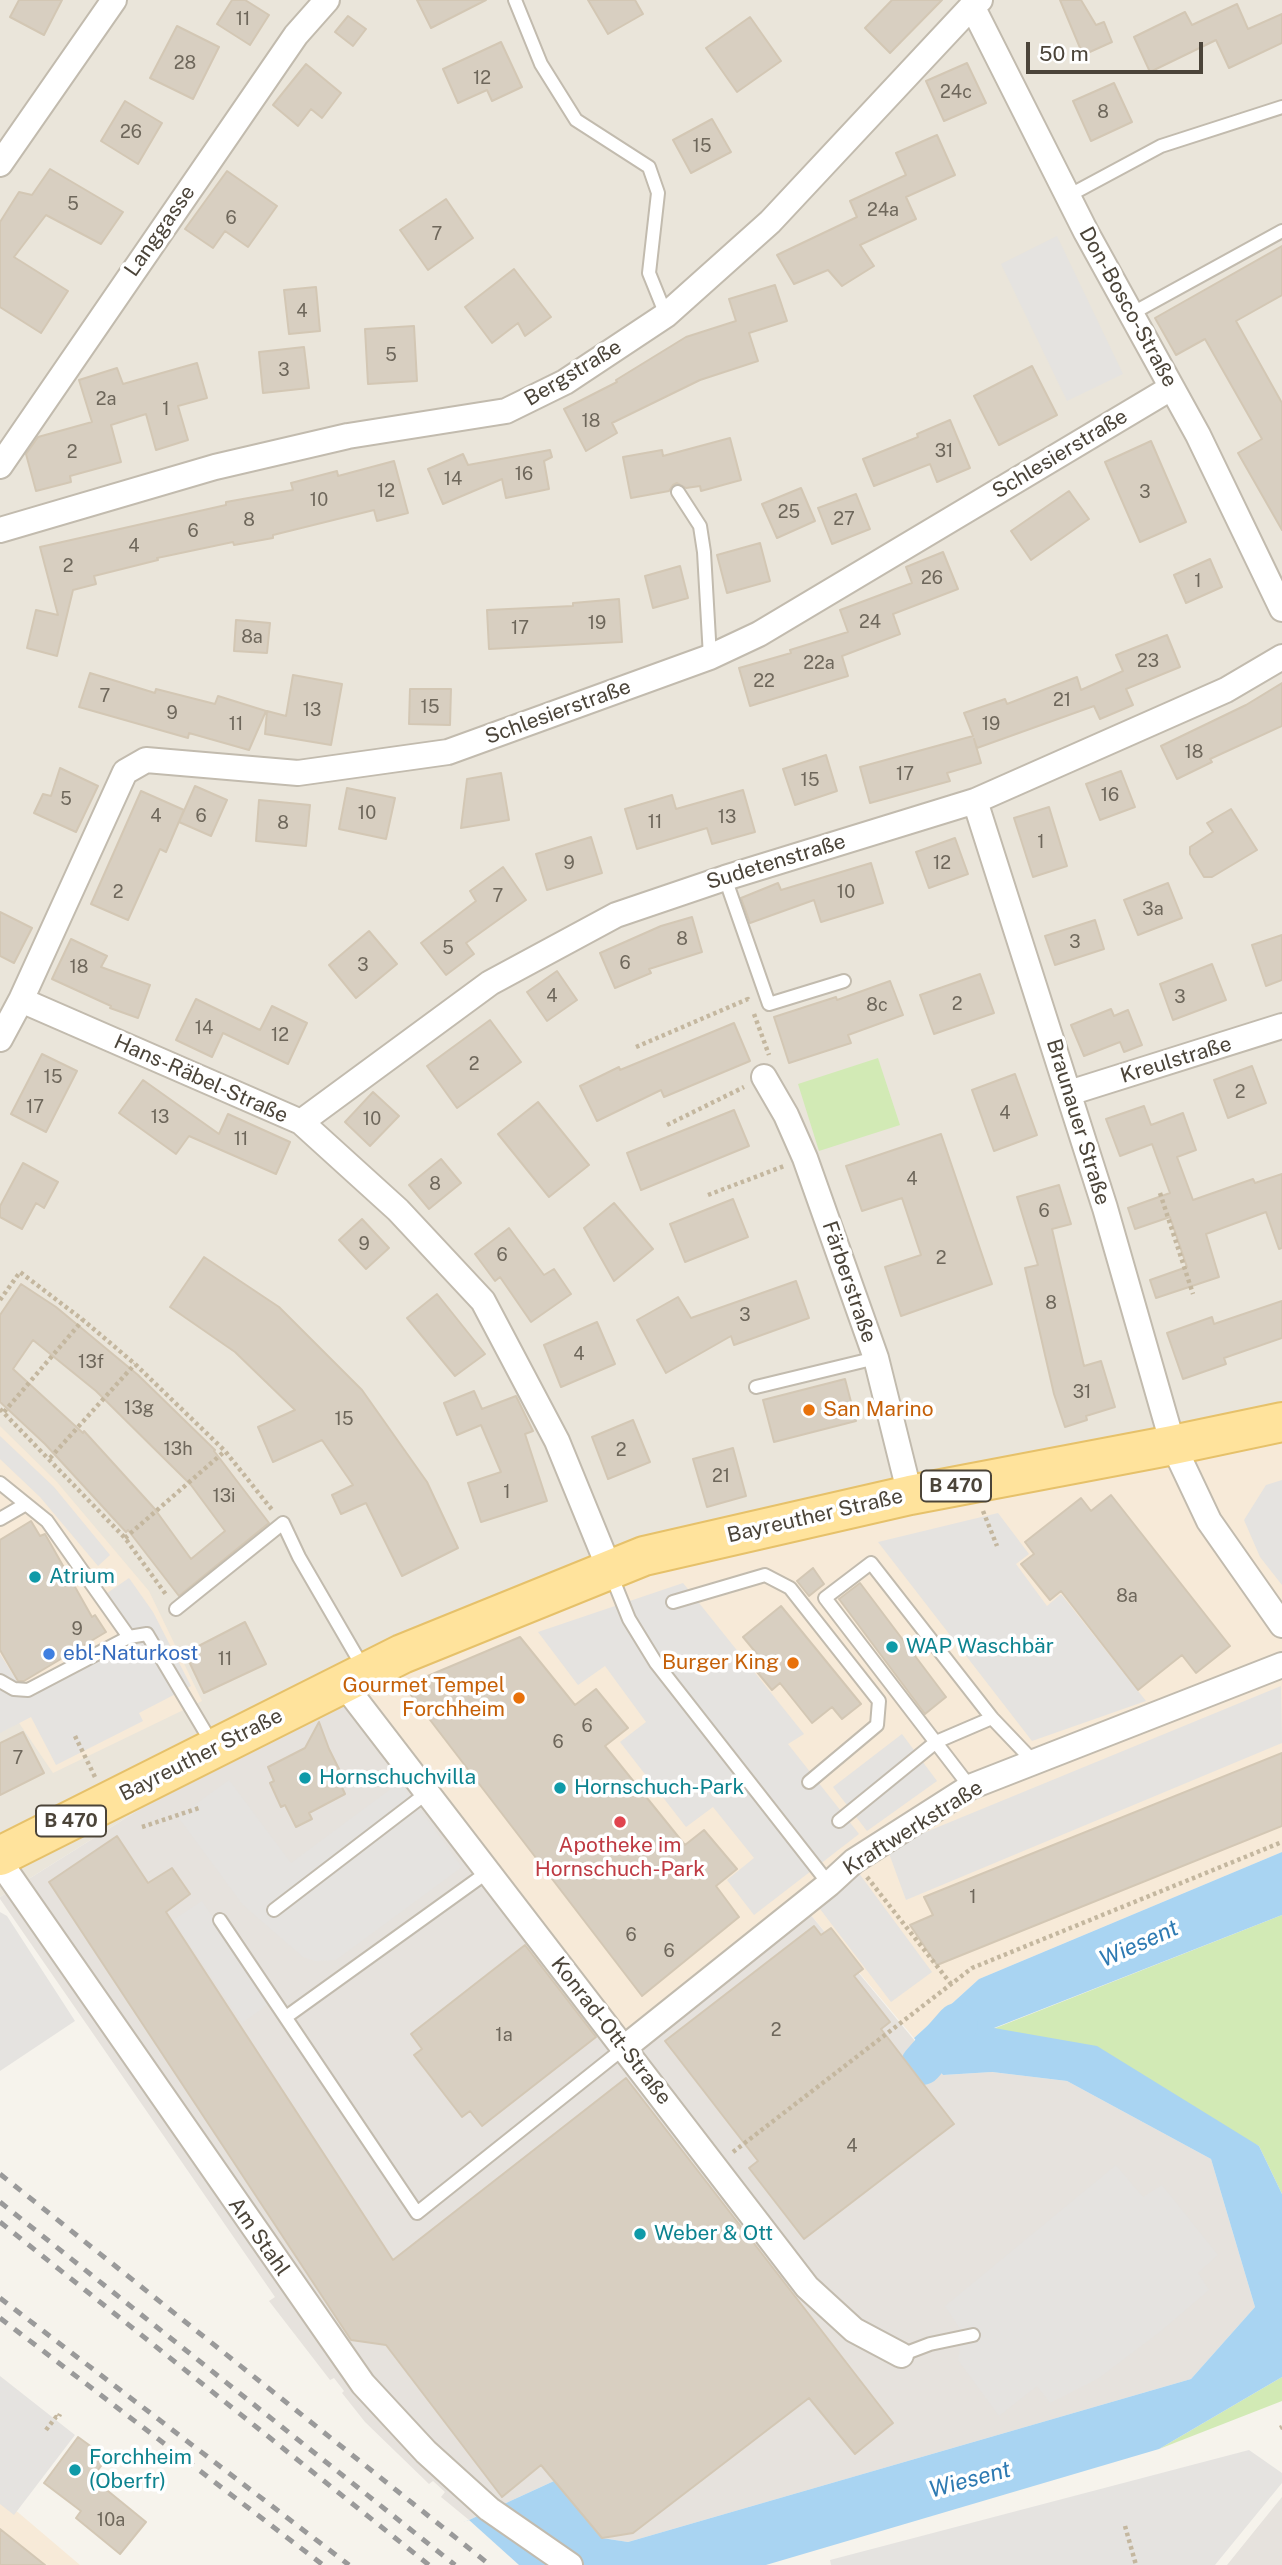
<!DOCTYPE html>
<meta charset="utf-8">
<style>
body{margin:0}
#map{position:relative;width:1282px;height:2565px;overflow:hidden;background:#f6f3ec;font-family:"Public Sans",sans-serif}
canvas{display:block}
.scale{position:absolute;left:1026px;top:42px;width:177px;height:32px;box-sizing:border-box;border:4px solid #4b4439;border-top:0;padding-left:9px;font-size:21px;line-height:24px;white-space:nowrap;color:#4b4439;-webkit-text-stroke:5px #fff;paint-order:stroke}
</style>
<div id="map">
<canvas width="1282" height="2565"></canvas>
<div class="scale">50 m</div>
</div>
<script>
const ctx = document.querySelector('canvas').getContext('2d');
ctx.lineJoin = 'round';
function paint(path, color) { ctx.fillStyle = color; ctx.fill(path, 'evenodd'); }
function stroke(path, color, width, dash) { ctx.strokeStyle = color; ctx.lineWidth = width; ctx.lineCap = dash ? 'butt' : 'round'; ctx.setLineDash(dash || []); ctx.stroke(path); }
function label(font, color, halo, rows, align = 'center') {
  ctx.font = font + ' "Public Sans",sans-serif'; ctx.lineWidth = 7; ctx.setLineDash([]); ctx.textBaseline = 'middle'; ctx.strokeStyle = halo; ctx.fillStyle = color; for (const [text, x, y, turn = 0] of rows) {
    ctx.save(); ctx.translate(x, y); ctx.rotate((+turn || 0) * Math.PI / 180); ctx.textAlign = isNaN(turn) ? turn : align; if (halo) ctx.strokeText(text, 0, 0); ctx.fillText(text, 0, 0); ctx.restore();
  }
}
const residential = new Path2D(`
 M0,0H1282V1421L342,1682L0,1897Z`);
const commercial = new Path2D(`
 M1282,1421V1852L979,1979L914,2038L805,1908L631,2042L342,1682L619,1559Z
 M0,1426L57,1482L149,1591L202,1701L53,1773L0,1695Z
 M0,2497L80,2565H0Z`);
const industrial = new Path2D(`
 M342,1682L631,2041L805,1908L943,2075L992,2072L1067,2081L1211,2159L1255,2307L1191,2379L628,2542L602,2538L554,2481L469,2520L441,2497L445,2492L433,2481L429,2484L365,2422L342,2393L344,2391L334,2378L330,2380L269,2301L275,2297L0,1899V1897Z
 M1282,2497V2565H1227L1273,2508Z`);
const green = new Path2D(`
 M878,1058L900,1125L819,1151L798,1084Z
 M1282,1915V2194L1259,2146L993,2029Z
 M1282,2377V2401L1159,2449Z`);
const parking = new Path2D(`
 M1057,236L1123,374L1067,401L1001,264Z
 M0,1436L54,1487L110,1555L98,1566L40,1497L0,1459Z
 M1282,1480V1585L1260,1557L1244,1520L1266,1485Z
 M998,1513L1029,1554L1016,1564L1047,1606L1061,1594L1146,1701L1032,1741L878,1542Z
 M129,1578L153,1612L191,1686L139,1713L143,1721L56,1765L31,1717L0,1733V1654L21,1687L122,1633L100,1598Z
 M683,1583L804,1734L788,1744L859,1834L754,1915L727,1880L754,1858L713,1807L686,1827L620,1742L646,1722L605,1666L578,1685L538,1632Z
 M1281,1686L1282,1743L906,1900L887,1848Z
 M902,1734L937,1781L867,1831L833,1787Z
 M229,1780L291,1863L400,1782L462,1867L336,1960L315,1961L303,1957L243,1905L178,1817Z
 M858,1872L932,1972L891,2002L817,1905Z
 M202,1901L270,2003L242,2023L173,1920Z
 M0,1912L7,1916L75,2021L0,2071Z
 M1116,2165L1143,2197L1162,2185L1218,2255L1198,2273L1209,2290L1161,2331L1099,2378L1050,2403L1037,2386L999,2416L958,2360L961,2341L960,2329L945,2306Z
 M0,2376L75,2435L14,2515L0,2504Z
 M1249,2450L1282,2473V2483L1215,2565H831L830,2560Z`);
const water = new Path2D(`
 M1282,1852V1915L994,2028L1097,2046L1259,2146L1282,2194V2377L1159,2449L766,2565H348L469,2520L554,2481L602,2538L628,2542L1191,2379L1255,2307L1211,2159L1067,2081L992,2072L943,2075L914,2038L979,1979Z`);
const pier = new Path2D(`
 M469,2520L519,2565H345L347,2562L423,2533Z`);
const river = new Path2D(`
 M922,2064L957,2024`);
const building = new Path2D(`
 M19,0H62L44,35L10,17Z
 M232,0H245L269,15L250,45L217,24Z
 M417,0H486L431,28Z
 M588,0H635L643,14L608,34Z
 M892,0H942L890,53L865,28Z
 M1060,0H1081L1096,25L1104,22L1112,42L1083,55Z
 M1237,4L1248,29L1282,14V43L1229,68L1216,40L1150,72L1134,37L1185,12L1192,25Z
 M348,16L366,29L353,46L335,32Z
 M750,17L781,61L737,92L706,48Z
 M177,26L219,47L193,99L150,78Z
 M501,42L522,87L492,101L487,90L458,103L443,69Z
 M967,63L986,103L944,121L926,81Z
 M306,64L341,93L322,118L311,109L298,126L273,105Z
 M1114,83L1132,122L1091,141L1073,101Z
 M125,101L162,123L138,164L101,141Z
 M712,119L731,152L691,173L673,140Z
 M937,135L955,175L906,197L916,219L860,245L874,266L842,286L828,270L794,284L777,255L857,217L850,201L906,175L896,153Z
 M50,169L123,212L101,244L46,215L14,257L68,291L41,333L0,307V222L19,192L32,195Z
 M227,171L277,206L248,247L225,231L213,248L185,229Z
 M446,199L473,238L428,270L400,230Z
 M1282,246V295L1236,321L1282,403V530L1238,453L1262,439L1205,339L1176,355L1155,318Z
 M514,269L551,317L525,336L518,323L492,343L465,307Z
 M775,285L787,321L749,333L758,361L700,380L612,423L617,433L586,451L564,409L617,382L616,380L686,337L736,321L729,299Z
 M316,287L320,331L289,334L284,290Z
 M414,326L417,381L368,384L365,329Z
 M304,347L309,388L263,393L259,352Z
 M197,363L207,398L178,406L188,440L156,450L146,414L111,425L121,462L70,476L71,482L36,491L26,454L38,437L92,422L79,380L117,368L123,384Z
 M1032,366L1057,415L999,445L974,396Z
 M950,420L970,468L937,482L930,464L874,486L863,459L918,437L917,434Z
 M730,438L741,480L701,491L700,486L686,488L677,483L673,485L669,491L631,498L623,457L662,450L663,456Z
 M1151,441L1186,522L1140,542L1105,462Z
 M550,450L552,457L544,461L549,489L506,498L502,479L443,504L428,469L463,454L468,465Z
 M394,461L408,513L377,521L374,510L273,535V538L234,545L233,542L157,558L158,560L94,576L96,584L73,590L57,656L27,648L36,610L58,615L40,547L226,505V502L293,490L291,483L337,471L338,476Z
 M801,488L815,521L777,538L762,504Z
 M1069,491L1089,519L1031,560L1011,531Z
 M856,494L870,529L832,544L818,508Z
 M760,543L770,581L727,593L717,555Z
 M943,552L958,589L893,614L900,634L842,656L848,676L750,706L739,668L791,653L790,650L848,632L840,610L912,583L906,567Z
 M1210,559L1222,587L1186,603L1174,575Z
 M680,566L688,598L653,608L645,576Z
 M619,599L622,642L489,649L487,610L573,606V603Z
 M236,620L270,623L267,653L234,651Z
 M1167,635L1180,667L1126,689L1133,705L1100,719L1094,706L977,748L974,739L981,763L947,773L950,781L870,803L860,767L973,736L964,713L1005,699L1007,704L1077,677L1081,690L1123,671L1116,655Z
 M90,673L155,693L156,689L215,704L218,696L266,711L249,750L189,733L188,738L79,707Z
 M293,675L342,684L331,745L265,734L267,711L286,716Z
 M1282,683V726L1210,759L1212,762L1177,779L1161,746L1246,705Z
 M410,689H451L450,725L409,724Z
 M826,755L837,791L795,805L783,769Z
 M60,768L98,786L76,832L34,813L43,794L51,796Z
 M1121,771L1135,807L1100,820L1086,784Z
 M501,773L509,820L461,828L467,779Z
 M195,786L227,800L211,836L179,822Z
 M347,788L395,798L386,839L339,829Z
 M743,790L755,832L712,844L707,828L637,849L625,809L672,795L676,809Z
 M141,791L184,810L166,852L160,849L128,920L91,904Z
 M259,800L310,805L306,846L256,841Z
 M1049,807L1067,866L1033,877L1014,818Z
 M1231,809L1257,850L1212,877H1204L1190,854V847L1213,832L1207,823Z
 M591,837L602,873L547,890L536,854Z
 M955,838L968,874L929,888L916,852Z
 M871,863L883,903L821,922L814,900L750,923L741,898L778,883L781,890Z
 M503,867L526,900L466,943L474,954L446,975L421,943L476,901L470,891Z
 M1168,883L1182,918L1138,935L1124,900Z
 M0,912L32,928L14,963L0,956Z
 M692,917L702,952L649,969L651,973L615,988L600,953L661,926Z
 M1095,920L1104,949L1055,965L1045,936Z
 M369,931L397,964L356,998L329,965Z
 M1282,935V980L1266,986L1252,945Z
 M71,939L107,956L101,967L150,985L138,1018L110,1008L111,1006L52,979Z
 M1212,964L1226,1000L1173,1020L1160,984Z
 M557,971L577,1000L547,1021L527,992Z
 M980,974L994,1013L934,1034L920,995Z
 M890,981L903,1015L848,1035L851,1043L789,1063L774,1017L836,997L837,1000Z
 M196,999L260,1030L272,1006L307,1023L288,1064L223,1033L212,1057L176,1040Z
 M1111,1009L1114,1016L1128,1010L1142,1045L1124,1052L1120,1042L1084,1056L1071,1025Z
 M490,1020L521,1062L457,1108L427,1066Z
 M734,1023L750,1061L664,1097L661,1090L597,1121L580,1086L619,1067L620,1070Z
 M42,1054L77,1071L46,1132L11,1114Z
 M1252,1066L1266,1103L1228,1118L1214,1080Z
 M1015,1074L1037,1135L994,1151L972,1090Z
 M143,1080L219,1134L228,1114L290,1142L276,1174L189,1136L176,1154L119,1113Z
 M373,1092L399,1116L370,1146L345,1122Z
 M538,1102L589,1165L549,1197L498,1134Z
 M1144,1106L1151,1125L1183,1113L1196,1150L1177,1157L1193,1200L1253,1179L1255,1183L1282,1174V1248L1279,1249L1266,1212L1206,1234L1219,1277L1156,1298L1150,1280L1187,1267L1170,1217L1135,1229L1128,1208L1170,1193L1152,1144L1120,1156L1106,1119Z
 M734,1110L749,1146L641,1190L627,1153Z
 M941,1134L992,1284L901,1316L885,1267L921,1255L902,1198L862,1211L846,1166Z
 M441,1159L461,1183L429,1209L409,1185Z
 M23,1163L58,1182L44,1208L36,1203L22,1229L0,1217V1206Z
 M1059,1185L1071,1224L1052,1229L1084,1366L1101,1361L1115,1407L1086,1416L1087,1420L1065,1427L1054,1394L1025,1268L1038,1265L1017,1197Z
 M733,1199L748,1237L685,1262L670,1224Z
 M614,1203L653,1249L614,1281L584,1228Z
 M362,1219L389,1248L366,1269L339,1240Z
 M509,1228L544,1275L554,1269L571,1294L531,1322L500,1277L495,1281L475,1254Z
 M204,1257L279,1307L362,1390L427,1482L458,1548L402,1576L366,1503L341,1514L332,1495L353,1485L322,1440L273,1462L258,1427L295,1410L235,1352L170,1307Z
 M796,1281L809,1318L734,1345L731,1336L666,1373L637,1320L678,1297L691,1318Z
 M21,1284L56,1307L138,1375L215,1450L214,1451L269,1523L179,1596L128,1530L126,1532L45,1444L0,1402V1315ZM33,1340L96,1391L191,1485L225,1531L191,1559L154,1508L84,1431L83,1433L13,1369Z
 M437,1294L485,1354L455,1376L407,1318Z
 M1282,1301V1338L1224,1358L1226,1364L1183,1379L1167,1333L1212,1317L1214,1324Z
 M597,1322L615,1364L561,1387L544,1345Z
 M845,1379L856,1421L774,1442L763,1400Z
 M474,1391L482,1409L516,1396L533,1431L525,1434L547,1501L481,1522L468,1483L501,1472L481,1425L457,1435L444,1403Z
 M633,1420L650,1462L608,1479L592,1437Z
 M733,1448L746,1496L707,1507L693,1459Z
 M1111,1495L1230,1646L1196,1673L1182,1655L1138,1690L1061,1591L1050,1600L1021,1564L1034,1554L1025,1542L1081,1498L1091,1511Z
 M31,1521L40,1536L45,1534L92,1617L95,1615L106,1632L24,1681H18L0,1650V1540Z
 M813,1568L824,1584L809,1596L797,1581Z
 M860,1583L946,1697L925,1714L839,1599Z
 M781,1606L861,1704L842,1719L832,1707L812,1723L780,1683L772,1690L753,1667L762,1660L743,1637Z
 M245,1622L266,1664L204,1693L185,1653Z
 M520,1637L575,1705L596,1689L628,1728L605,1746L685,1845L704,1830L737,1869L716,1886L739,1917L642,1996L404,1686Z
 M319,1722L329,1749L340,1771L336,1774L345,1794L309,1813L312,1819L296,1827L285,1805L281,1807L270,1783L274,1781L268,1767L305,1748Z
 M23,1732L44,1773L0,1795V1743Z
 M1282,1753V1826L937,1965L910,1925L933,1915L924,1897Z
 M117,1836L148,1883L172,1868L190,1894L166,1912L393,2260L626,2078L893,2423L855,2454L809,2398L633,2533L602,2538L541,2465L502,2497L386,2345L351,2340L49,1882Z
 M814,1926L821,1935L831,1928L863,1969L854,1976L890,2022L881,2029L954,2124L804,2239L749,2168L758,2161L665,2041Z
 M525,1945L596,2037L482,2126L470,2111L462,2117L414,2055L422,2049L411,2034Z
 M78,2437L107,2458L92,2478L146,2522L120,2554L76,2518L81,2511L44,2483Z
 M0,2529L45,2565H0Z`);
const path = new Path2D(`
 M754,1014L769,1055
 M636,1047L748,999L750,1002
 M667,1125L744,1087
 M1160,1193L1193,1294
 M708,1195L784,1166
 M0,1300L20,1272L83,1320L135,1364L225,1451L273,1511
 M0,1409L125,1538L167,1596
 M4,1412L83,1320
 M50,1458L135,1364
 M983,1511L997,1546
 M125,1538L225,1451
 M75,1736L95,1777
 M142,1827L199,1808
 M867,1877L951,1984
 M733,2152L972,1968L1282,1842
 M1280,2428L1282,2427
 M46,2430L56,2417L58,2418L60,2414
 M1125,2526L1136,2565`);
const lane = new Path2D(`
 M515,0L541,64L576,120L649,167L658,193L649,273L666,315
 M1068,196L1161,146L1282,107
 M1131,314L1282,231
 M678,492L700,526L704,552L710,657
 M725,878L769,1004L844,981
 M756,1387L876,1358
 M0,1483L47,1521L129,1637L147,1634L213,1745
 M0,1519L26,1504
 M610,1572L629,1619L656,1663L829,1884
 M673,1602L765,1575L790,1588L879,1701L877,1725L809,1782
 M176,1609L283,1523L299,1557L364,1669
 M0,1681L14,1689L28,1690L129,1637
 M970,1787L825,1598L871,1563L992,1718L1034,1762
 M839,1821L936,1742L992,1718
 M274,1910L428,1792
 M220,1920L417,2213L624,2048
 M286,2017L489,1871
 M901,2355L930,2344L973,2335`);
const street = new Path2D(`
 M972,6L1086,232L1198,435L1282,609
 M0,164L114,0
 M0,466L296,35L327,0
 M0,530L215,467L348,436L506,411L565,382L666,315L770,222L972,6L980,0
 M975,801L1105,1208L1173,1445L1209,1521L1282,1625
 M21,1000L125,772L146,760L298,773L448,752L710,657L759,634L1171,388
 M0,1039L21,1000L301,1122L398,1210L483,1301L557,1441L609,1568
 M764,1077L786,1115L805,1158L876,1358L910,1495
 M1069,1093L1282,1026
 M301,1122L490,983L616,915L725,878L975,801L1226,690L1282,657
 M342,1682L807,2287L854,2330L901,2355
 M0,1862L363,2384L426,2452L489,2509L570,2565
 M624,2048L829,1884L854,1861L970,1787L1282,1665`);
const primary = new Path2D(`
 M0,1856L402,1654L644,1556L910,1495L1173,1445L1282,1422`);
const rail = new Path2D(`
 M0,2174L490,2565
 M0,2202L455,2565
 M0,2222L429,2565
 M0,2298L349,2565
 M0,2318L323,2565`);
const markers = [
 [809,1410,7,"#e8710a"],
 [35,1577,7,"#0f9aa8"],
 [892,1647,7,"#0f9aa8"],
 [49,1654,7,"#3f7fe0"],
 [793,1663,7,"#e8710a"],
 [519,1698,7,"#e8710a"],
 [305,1778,7,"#0f9aa8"],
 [560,1788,7,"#0f9aa8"],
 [620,1822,7,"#e0444e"],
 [640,2234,7,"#0f9aa8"],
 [75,2470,7,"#0f9aa8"]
];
const numberNames = [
 ["11",243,19],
 ["28",185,63],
 ["12",482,78],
 ["24c",956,92],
 ["8",1103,112],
 ["26",131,132],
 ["15",702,146],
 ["5",73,204],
 ["24a",883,210],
 ["6",231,218],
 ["7",437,234],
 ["4",302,311],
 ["5",391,355],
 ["3",284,370],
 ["2a",106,399],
 ["1",166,409],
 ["18",591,421],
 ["31",944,451],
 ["2",72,452],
 ["16",524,474],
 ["14",453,479],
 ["12",386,491],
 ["3",1145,492],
 ["10",319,500],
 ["25",789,512],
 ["27",844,519],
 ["8",249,520],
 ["6",193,531],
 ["4",134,546],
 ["2",68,566],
 ["26",932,578],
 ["1",1198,581],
 ["24",870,622],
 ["19",597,623],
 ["17",520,628],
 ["8a",252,637],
 ["23",1148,661],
 ["22a",819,663],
 ["22",764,681],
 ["7",105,696],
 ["21",1062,700],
 ["15",430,707],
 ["13",312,710],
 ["9",172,713],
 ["11",236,724],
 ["19",991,724],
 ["18",1194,752],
 ["17",905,774],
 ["15",810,780],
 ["16",1110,795],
 ["5",66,799],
 ["10",367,813],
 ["4",156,816],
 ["6",201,816],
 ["13",727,817],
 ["11",655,822],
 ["8",283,823],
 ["1",1041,842],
 ["9",569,863],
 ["12",942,863],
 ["2",118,892],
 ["10",846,892],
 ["7",498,896],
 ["3a",1153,909],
 ["8",682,939],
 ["3",1075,942],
 ["5",448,948],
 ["6",625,963],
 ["3",363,965],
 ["18",79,967],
 ["4",552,996],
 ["3",1180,997],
 ["2",957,1004],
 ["8c",877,1005],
 ["14",204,1028],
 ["12",280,1035],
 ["2",474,1064],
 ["15",53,1077],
 ["2",1240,1092],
 ["17",35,1107],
 ["4",1005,1113],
 ["13",160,1117],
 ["10",372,1119],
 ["11",241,1139],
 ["4",912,1179],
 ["8",435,1184],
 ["6",1044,1211],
 ["9",364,1244],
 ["6",502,1255],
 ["2",941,1258],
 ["8",1051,1303],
 ["3",745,1315],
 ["4",579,1354],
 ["13f",91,1362],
 ["31",1082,1392],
 ["13g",139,1408],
 ["15",344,1419],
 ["13h",178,1449],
 ["2",621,1450],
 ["21",721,1476],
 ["1",507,1492],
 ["13i",224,1496],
 ["8a",1127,1596],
 ["9",77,1629],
 ["11",225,1659],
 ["6",587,1726],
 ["6",558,1742],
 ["7",18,1758],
 ["1",973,1897],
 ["6",631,1935],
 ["6",669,1951],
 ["2",776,2030],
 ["1a",504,2035],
 ["4",852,2146],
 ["10a",111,2520]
];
const shields = [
 [956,1486,70],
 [71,1821,70]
];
const shieldNames = [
 ["B 470",956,1486],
 ["B 470",71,1821]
];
const streetNames = [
 ["Langgasse",160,231,-55],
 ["Don-Bosco-Straße",1128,307,61],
 ["Bergstraße",573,373,-31],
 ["Schlesierstraße",1060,454,-31],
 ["Schlesierstraße",558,712,-20],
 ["Sudetenstraße",776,862,-17],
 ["Kreulstraße",1176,1060,-17],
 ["Hans-Räbel-Straße",201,1079,24],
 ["Braunauer Straße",1078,1122,73],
 ["Färberstraße",849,1282,71],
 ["Bayreuther Straße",815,1516,-13],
 ["Bayreuther Straße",201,1755,-27],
 ["Kraftwerkstraße",913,1828,-32],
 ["Konrad-Ott-Straße",611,2031,52],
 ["Am Stahl",259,2237,55]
];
const foodNames = [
 ["San Marino",823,1410,"left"],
 ["Burger King",779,1663],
 ["Gourmet Tempel",505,1686],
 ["Forchheim",505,1710]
];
const cultureNames = [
 ["Atrium",49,1577],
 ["WAP Waschbär",906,1647],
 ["Hornschuchvilla",319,1778],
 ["Hornschuch-Park",574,1788],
 ["Weber & Ott",654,2234],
 ["Forchheim",89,2458],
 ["(Oberfr)",89,2482]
];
const shopNames = [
 ["ebl-Naturkost",63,1654]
];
const healthNames = [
 ["Apotheke im",620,1846],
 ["Hornschuch-Park",620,1870]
];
const waterNames = [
 ["Wiesent",1139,1944,-24],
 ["Wiesent",970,2480,-15]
];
paint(residential, '#eae5da');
paint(commercial, '#f7ead8');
paint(industrial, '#e6e2dd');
paint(green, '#d2eab5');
paint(parking, '#e5e3e0');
paint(water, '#a9d4f2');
paint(pier, '#f6f3ec');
stroke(river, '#a9d4f2', 42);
paint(building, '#d8cfc1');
stroke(building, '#d3c7b4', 2);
stroke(lane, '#c2bbae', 16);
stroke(street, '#c2bbae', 28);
stroke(primary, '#e6c16a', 42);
stroke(path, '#c4b79f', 4.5, [3.5, 3.5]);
stroke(lane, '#fff', 12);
stroke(street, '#fff', 24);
stroke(primary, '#ffe39c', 38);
stroke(rail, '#9a9a9a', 5, [9, 9]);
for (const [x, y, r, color] of markers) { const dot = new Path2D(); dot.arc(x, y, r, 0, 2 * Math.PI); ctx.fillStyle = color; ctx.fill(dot); stroke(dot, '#fff', 2.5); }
label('18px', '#6e675b', null, numberNames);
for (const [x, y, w] of shields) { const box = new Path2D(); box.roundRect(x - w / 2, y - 15.5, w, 31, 5); ctx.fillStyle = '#fff'; ctx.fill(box); stroke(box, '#4b4439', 2); }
label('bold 19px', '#4b4439', null, shieldNames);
label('21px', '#4b4439', '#fff', streetNames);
label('21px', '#c56008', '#fff', foodNames, 'right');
label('21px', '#0d838f', '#fff', cultureNames, 'left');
label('21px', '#366cbe', '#fff', shopNames, 'left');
label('21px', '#be3a42', '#fff', healthNames);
label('italic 23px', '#2e7ab2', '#fff', waterNames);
</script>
